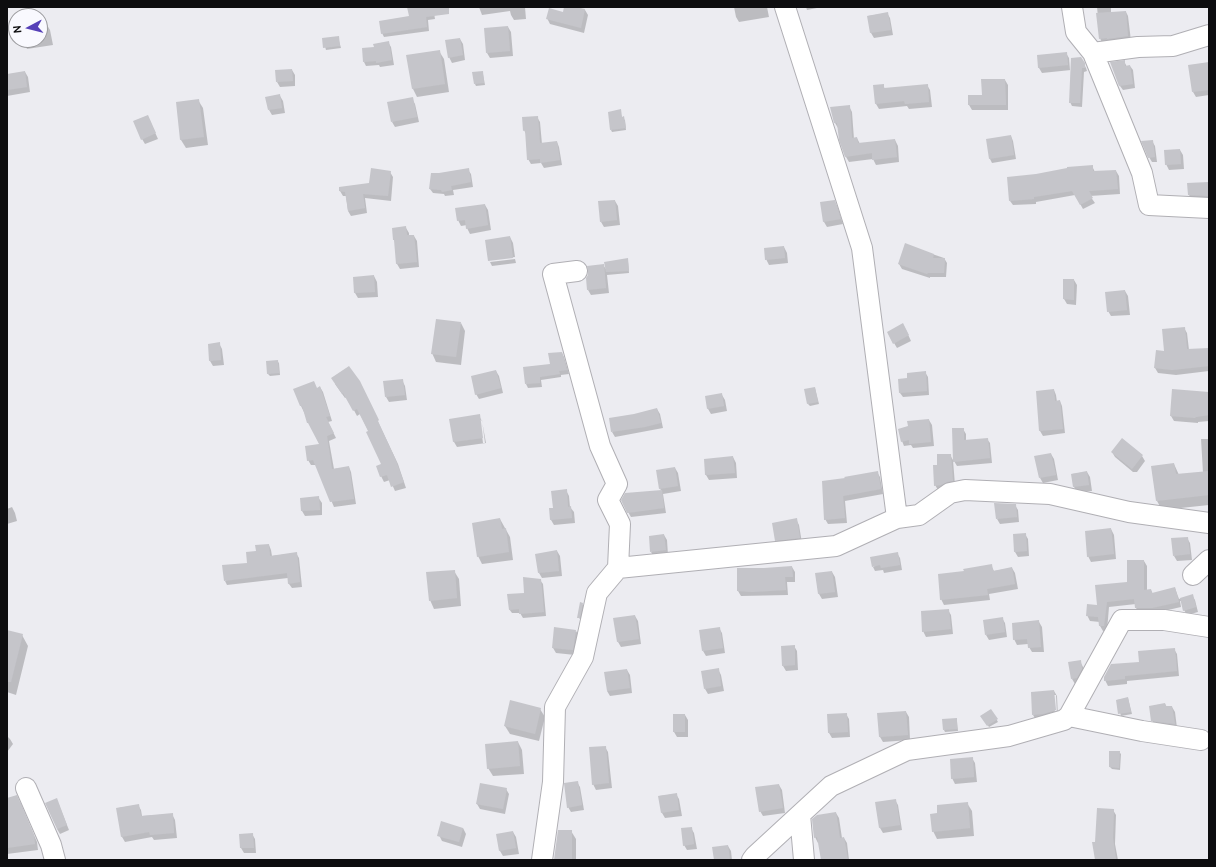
<!DOCTYPE html>
<style>
body{margin:0}
#map{position:relative;width:1216px;height:867px;overflow:hidden;background:#ececf1;font-family:Cabin,sans-serif}
canvas{display:block}
.frame{position:absolute;inset:0;border:8px solid #0d0d0f;pointer-events:none}
.north{position:absolute;left:8px;top:8px;width:40px;height:40px;box-sizing:border-box;background:#f9f9fe;border:1px solid #9b9b9e;border-radius:50%;rotate:263deg;font-size:11px;font-weight:700;line-height:16px;text-align:center;color:#0d0d0f}
.north::after{content:'';display:block;margin:auto;width:14px;height:18px;background:#5640b8;clip-path:polygon(50% 0,100% 100%,50% 72%,0 100%)}
</style>
<div id="map">
<canvas width="1216" height="867"></canvas>
<div class="frame"></div>
<div class="north">N</div>
</div>
<script>
const ctx = document.querySelector('canvas').getContext('2d');
ctx.lineJoin = 'round';
function paint(path, color) { ctx.fillStyle = color; ctx.fill(path, 'evenodd'); }
function stroke(path, color, width, dash) { ctx.strokeStyle = color; ctx.lineWidth = width; ctx.lineCap = dash ? 'butt' : 'round'; ctx.setLineDash(dash || []); ctx.stroke(path); }
const shadow = new Path2D(`
 M408,7H433L435,19L428,20L429,31L384,37L382,33L410,17Z
 M479,7H525L526,19L514,20L511,15L510,11L482,15Z
 M565,7H571L585,10L588,15L584,33L550,24L547,18L564,13Z
 M734,7H767L769,17L739,22L736,17Z
 M806,7H816L817,8L807,10Z
 M1097,7H1111V13L1126,12L1128,16L1131,41L1102,43L1100,38Z
 M887,13L890,18L893,35L874,38L871,33L868,16Z
 M47,25L50,30L53,45L27,49L23,40H40V26Z
 M508,27L511,32L513,56L490,58L487,53Z
 M338,37L341,48L326,50L323,39Z
 M460,39L463,44L465,60L452,63L449,57Z
 M388,42L391,47L394,65L380,67L379,65L366,66L364,62L375,48Z
 M439,51L444,59L449,92L417,97L413,89L407,56Z
 M1066,53L1069,58L1070,70H1072L1081,58L1086,68L1087,71L1084,72L1082,107L1072,106L1070,102L1071,70L1042,73L1039,68L1038,56Z
 M1124,61L1127,67L1130,66L1133,70L1135,88L1123,90L1120,86Z
 M1209,63V95L1196,97L1193,92Z
 M292,70L295,75V86L280,87L277,82Z
 M25,72L28,77L30,92L7,96V75Z
 M482,72L483,74L485,85L476,86L475,84Z
 M1005,80L1008,85V110H972L969,105Z
 M883,85L885,89L927,85L930,90L932,107L909,109L907,106L879,109L876,104Z
 M280,96L283,101L285,113L272,115L269,110Z
 M412,99L415,104L419,122L395,127L392,122Z
 M198,100L203,108L208,145L186,148L181,140L177,103Z
 M849,106L852,112L854,139L857,138L860,144L895,140L898,146L899,162L876,165L873,159L849,162L846,157L840,139L838,128L835,123Z
 M620,111L622,118L625,120L626,130L612,132L611,130Z
 M537,117L540,122L542,144L557,142L559,147L562,165L544,168L541,163L531,164L528,159L526,134L524,130Z
 M150,121L158,139L145,144L142,139Z
 M1011,136L1013,141L1016,159L992,163L990,159L987,140Z
 M1152,141L1155,146L1157,162H1152L1149,157Z
 M1180,150L1183,155L1184,169L1169,170L1166,164Z
 M1092,166L1095,172L1116,171L1119,176L1120,194L1090,196L1095,203L1083,209L1075,195L1036,202V204L1013,205L1010,201L1036,175Z
 M468,170L471,174L473,187L453,190L454,195L445,196L444,194L433,193L430,189L439,174Z
 M390,172L393,177L391,201L365,198L367,213L351,216L348,211L346,196H343L340,191L370,184Z
 M1209,183V201L1192,200L1189,195L1188,184Z
 M615,201L618,206L620,225L604,227L601,222Z
 M834,201L837,206L843,224L827,227L824,222L821,203Z
 M485,205L488,210L491,230L470,234L467,228V225L461,226L458,220Z
 M406,228L409,233V236H414L417,241L419,267L400,269L397,264L395,242L394,240Z
 M510,237L513,243L515,257L490,260V262L486,241Z
 M906,245L944,258L947,263L946,277H930V278L902,269L899,264Z
 M784,247L787,253L788,263L769,265L766,259Z
 M515,259L516,263L492,266L490,262Z
 M627,259L628,261L629,273L607,275L609,293L591,295L588,290L603,265L606,269Z
 M374,276L377,282L378,297L358,298L355,293L354,278Z
 M1074,280L1077,285L1076,305L1067,304L1064,299Z
 M1125,291L1128,296L1130,315L1111,316L1108,311Z
 M461,323L465,331L461,365L436,362L432,353Z
 M1184,328L1187,333L1189,350L1209,349V371L1176,375L1158,373L1155,368Z
 M906,330L911,341L897,348L894,343Z
 M219,343L222,349L224,365L213,366L210,361Z
 M562,353L564,357L569,374L561,375V377L541,380L542,387L528,388L526,384L551,365Z
 M277,361L279,363L280,375L270,376L268,374Z
 M496,371L499,376L503,393L479,399L476,394Z
 M925,372L928,377L929,395L903,397L900,393L899,380L908,379Z
 M402,380L405,386L407,400L389,402L386,397Z
 M335,384L362,388L398,464L406,488L395,491L390,480L384,482L381,476L383,465L369,432L360,414L357,416L347,397L345,398Z
 M320,387L323,392L332,421L328,422L336,438L329,441L334,469L349,467L351,472L356,504L334,507L316,465H311L308,460L320,445L301,406Z
 M815,388L819,404L810,406L808,404Z
 M1054,390L1056,395L1057,402L1060,401L1062,406L1065,433L1043,436L1040,431L1037,392Z
 M1209,393V421L1198,422V423L1174,421L1171,416Z
 M722,395L725,400L727,411L711,414L708,409L706,397Z
 M657,409L660,414L663,428L615,437L612,432L634,415Z
 M479,416L482,421L486,443L457,447L454,442L451,420ZM480,420H482L485,443H483Z
 M929,420L932,425L934,446L913,448L911,445L904,446L902,441Z
 M963,429L966,434V441L987,439L990,443L992,463L957,466L954,461Z
 M1201,439H1209V505L1162,510L1157,501L1174,464L1179,475L1203,473Z
 M1112,452L1142,456L1145,461L1137,472H1133L1115,457Z
 M1051,454L1054,459L1058,480L1043,483L1040,478Z
 M950,455L953,460L955,485L938,490L935,485L938,466Z
 M733,457L736,463L737,478L709,480L706,475L705,460Z
 M675,468L678,473L681,491L663,494L666,513L631,517L628,512L661,491L660,488Z
 M877,472L880,477L883,494L845,501L847,523L828,524L825,519L846,479Z
 M1087,472L1090,477L1092,491L1077,492L1074,487L1072,474Z
 M566,490L569,496L570,507L574,512L575,523L554,525L551,520L550,509H554Z
 M318,497L322,503V515L305,516L302,511L301,499Z
 M1015,505L1018,510L1019,522L1000,524L997,519Z
 M12,507L15,513L17,521L7,524V509Z
 M500,519L510,537L513,560L482,564L478,556Z
 M796,519L799,525L802,543L779,546L776,540Z
 M1111,529L1114,535L1116,559L1091,562L1088,556Z
 M1025,534L1028,539L1029,556L1018,557L1015,552Z
 M664,535L667,540L668,555L654,557L651,552Z
 M1187,538L1190,543L1192,560L1177,561L1174,556Z
 M269,545L271,550L272,556L296,553L299,558L302,587L292,588L289,584L288,578L227,585L225,581L248,564L257,552Z
 M557,551L560,556L562,576L542,578L539,573Z
 M897,553L900,558L902,570L884,573L883,570L875,571L873,567Z
 M1144,561L1147,566V590H1151L1153,594L1175,588L1179,599L1192,595L1195,600L1198,612L1187,615L1184,610L1182,601H1180L1181,607L1155,613H1139L1136,608V604L1109,607L1107,631H1103L1100,626V622L1090,621L1087,615L1128,583Z
 M991,565L994,571L1012,568L1015,573L1018,589L989,594L990,600L944,605L941,599L965,572Z
 M792,567L795,572V582H787L788,595L741,596L738,591Z
 M454,571L459,579L461,606L434,609L430,600Z
 M832,572L835,577L838,597L822,599L819,594L816,574Z
 M540,580L543,584L546,616L523,618L520,613H512L509,609Z
 M582,604L584,606L581,620L579,618Z
 M948,610L951,615L953,634L926,637L923,631Z
 M635,616L638,621L641,644L621,647L618,642Z
 M1002,618L1005,623L1007,637L989,640L986,635Z
 M1039,622L1042,627L1044,652H1032L1029,647L1028,644L1017,645L1014,639Z
 M719,628L722,633L725,653L706,656L703,651Z
 M576,631L579,636L575,655L556,653L553,648Z
 M7,632L22,635L28,646L16,695L7,692Z
 M794,646L797,651L798,670L786,671L783,666Z
 M1174,649L1177,654L1179,676L1127,681V684L1108,686L1105,680L1141,662Z
 M1080,661L1083,667L1084,674L1079,683L1075,684L1072,679Z
 M718,669L721,675L724,691L708,694L705,689Z
 M627,670L630,675L632,693L610,696L607,691Z
 M1054,691L1057,696L1058,716L1036,720L1033,715ZM1054,695H1056L1057,715L1055,716Z
 M1128,698L1132,714L1121,716L1117,700Z
 M1165,704L1167,707H1172L1175,712L1177,728L1155,726L1152,720Z
 M540,709L545,717L539,741L510,734L505,726Z
 M991,710L998,722L989,727L982,716Z
 M906,712L909,717L910,740L883,742L880,737L878,714Z
 M846,714L849,719L850,737L832,738L829,733Z
 M685,715L688,720V737H677L674,732Z
 M956,719L957,721L958,731L945,732L944,730Z
 M7,736L10,739L13,744L7,752Z
 M518,742L522,750L524,774L493,776L488,768Z
 M605,747L608,752L612,788L596,790L593,784Z
 M1119,752L1121,754L1120,770L1112,769L1110,767Z
 M972,758L975,763L977,782L955,784L952,778Z
 M577,782L580,787L584,810L571,812L568,807Z
 M779,785L782,790L785,813L763,816L760,811Z
 M506,789L509,794L505,814L480,809L477,804Z
 M676,794L679,799L682,816L665,818L662,813L659,796Z
 M7,799L20,802L37,842L38,850L7,854Z
 M895,800L898,805L902,830L883,833L880,828L876,803Z
 M967,803L972,811L974,836L937,839L933,831L938,814Z
 M59,805L69,830L60,834L57,829Z
 M138,805L141,810L142,816L172,814L175,820L177,838L154,840L152,837L125,842L122,837L118,808Z
 M1113,810L1116,815L1115,844L1118,860H1096L1093,843H1096Z
 M836,813L839,818L842,838H844L847,843L849,860H822L819,842L818,843L815,837Z
 M463,828L466,834L462,847L442,841L439,835Z
 M691,828L694,833L697,849L687,850L684,845Z
 M571,831L576,839V860H555Z
 M513,832L516,837L519,854L503,856L500,851L497,835Z
 M252,834L255,839L256,853H244L241,848L240,835Z
 M728,846L731,851L732,860H715Z`);
const building = new Path2D(`
 M407,7H449V14L426,17L427,27L381,34L379,21L409,16Z
 M564,7H576L585,9L581,28L546,19L549,8L563,12Z
 M1126,11L1128,36L1107,39V38L1099,39L1096,13Z
 M888,12L891,30L870,33L867,16Z
 M508,26L510,51L486,53L484,28Z
 M339,36L340,46L323,48L322,38Z
 M460,38L463,55L448,58L445,40Z
 M389,41L392,60L376,63V61L363,62L362,48L374,47L373,44Z
 M440,50L445,84L412,89L406,55Z
 M1067,52L1068,65L1038,68L1037,55Z
 M1081,57L1085,63V68H1082L1080,103H1069L1071,58Z
 M1125,60V66L1130,65L1133,84L1119,86L1110,62Z
 M1209,62V90L1192,92L1188,65Z
 M292,69L293,81L276,82L275,70Z
 M25,71L27,87L7,90V74Z
 M483,71L484,83L474,84L472,72Z
 M981,79H1005L1006,105H968V95H982Z
 M884,84V88L928,84L929,102L905,104L904,101L875,104L873,85Z
 M280,94L282,108L268,110L265,97Z
 M413,97L417,117L391,122L387,102Z
 M199,99L204,137L180,140L176,102Z
 M850,105L852,138L857,137L858,143L895,139L897,157L872,160V153L845,157L839,140L837,123H834L830,107Z
 M621,109L622,117L624,116L626,128L610,130L608,112Z
 M148,115L156,133L141,140L133,121Z
 M538,116L540,143L557,141L560,160L540,163V159L527,160L525,130L523,131L522,117Z
 M1011,135L1014,155L989,159L986,139Z
 M1153,140L1155,157L1148,158L1141,141Z
 M1180,149L1181,164L1165,165L1164,150Z
 M1093,165V171L1116,170L1118,189L1089,191L1093,198L1080,205L1072,191L1034,197V199L1009,201L1007,177L1036,174L1067,168V167Z
 M371,168L391,171L388,196L363,194L365,208L348,211L345,192L339,191V187L369,183Z
 M469,168L471,182L451,186L452,190L442,192L441,190L429,189L431,173H439Z
 M1209,182V196L1188,195L1187,183Z
 M615,200L617,220L600,222L598,201Z
 M835,200L841,219L823,222L820,202Z
 M485,204L488,225L466,229L465,220L457,221L455,208Z
 M406,226L407,235H414L417,262L396,264L394,240H393L392,228Z
 M510,236L513,258L488,261L485,240Z
 M905,243L934,254L933,258H945L944,273H928L927,274L898,264Z
 M784,246L785,258L765,260L764,248Z
 M628,258L629,271L606,272L604,262Z
 M604,264L606,288L587,290L586,278L588,275V270L587,266Z
 M374,275L375,292L354,293L353,277Z
 M1063,279H1074V300L1063,299Z
 M1125,290L1127,310L1107,312L1105,292Z
 M436,319L461,322L456,357L431,354Z
 M903,323L909,335L893,344L887,332Z
 M1185,327L1187,349L1209,348V366L1172,370L1154,368L1156,350L1164,351L1162,329Z
 M220,342L221,360L209,361L208,344Z
 M562,352L567,370L559,371L560,374L540,377V383L525,384L523,367L550,364L548,353Z
 M278,360L279,373L267,374L266,361Z
 M349,366L360,381L379,420L378,421L395,458L404,482L391,487L387,475L380,477L376,466L381,464L366,432L368,431L357,409L353,411L343,393L342,394L331,378Z
 M496,370L501,388L475,395L471,376Z
 M926,371L927,391L899,393L898,379L907,378V373Z
 M403,379L405,395L385,397L383,381Z
 M314,381L317,388L320,386L330,416L326,417L334,433L327,436L332,469L349,466L354,499L330,502L313,460L307,461L305,446L319,444L308,423H307L302,406H300L293,389Z
 M815,387L818,402L807,404L804,389Z
 M1054,389L1055,401L1060,400L1063,429L1039,431L1036,391Z
 M1172,389L1209,392V415L1196,417L1195,418L1170,416Z
 M722,393L724,406L707,409L705,396Z
 M657,408L661,423L645,427L611,432L609,418L634,414Z
 M480,414L483,438L453,442L449,419Z
 M929,419L931,442L909,444V440L901,442L898,429L908,426L907,421Z
 M952,428H964V440L988,438L990,458L953,462Z
 M1122,438L1143,455L1132,469L1111,452Z
 M1051,453L1056,475L1039,478L1034,456Z
 M937,454H951L953,481L947,482L941,485L934,486L933,465H937Z
 M733,456L735,473L705,475L704,459Z
 M1174,463L1176,474L1209,471V495L1156,501L1151,466Z
 M675,467L678,486L659,489L656,470Z
 M878,471L881,489L843,496L845,518L824,520L822,481L845,478L844,477Z
 M1087,471L1089,485L1073,487L1071,474Z
 M567,489L568,507L571,506L572,518L550,520L549,508H553L551,491Z
 M662,490L664,508L627,513L621,500L625,493Z
 M319,496L320,510L301,511L300,498Z
 M994,503L1016,504L1017,517L996,519Z
 M500,518L502,529L506,528L509,552L477,557L472,523Z
 M797,518L800,538L775,541L772,523Z
 M1111,528L1114,554L1087,557L1085,531Z
 M1026,533L1027,551L1014,552L1013,534Z
 M664,534L666,550L650,552L649,536Z
 M1188,537L1190,554L1173,556L1171,538Z
 M269,544L270,556L297,552L300,582L288,584L287,573L224,581L222,565L247,563L246,552L256,551L255,545Z
 M557,550L559,571L538,573L535,554Z
 M898,552L900,565L881,568L880,565L872,567L870,557Z
 M1127,560H1144V590L1151,589L1152,593L1175,587L1179,602L1152,608H1135L1134,599L1107,602L1104,626H1099L1098,617L1086,616L1087,604L1097,605L1095,585L1127,582Z
 M992,564L993,571L1012,567L1015,584L987,589L988,595L940,600L938,574L964,571L963,569Z
 M792,566L793,577H785L786,590L752,592L737,591V568H764Z
 M455,570L457,598L429,601L426,572Z
 M832,571L835,592L818,594L815,573Z
 M523,577L541,579L544,612L519,614V609L509,610L507,594L524,593Z
 M1193,594L1196,607L1183,611L1180,598Z
 M580,602L583,603L580,618H577Z
 M949,609L951,629L922,632L921,611Z
 M635,615L639,639L617,642L613,618Z
 M1003,617L1005,632L985,635L983,620Z
 M1039,620L1041,647L1028,648L1027,639L1013,640L1012,623Z
 M554,627L576,630L573,650L552,648Z
 M720,627L723,648L702,651L699,630Z
 M7,630L23,634L11,682H7Z
 M795,645V665L782,666L781,646Z
 M1175,648L1177,671L1125,676V679L1104,681V677L1111,664L1139,662L1138,651Z
 M1081,660L1082,669L1077,678L1071,679L1068,662Z
 M719,668L721,686L704,689L701,671Z
 M627,669L630,688L607,691L604,672Z
 M1054,690L1056,710L1043,714L1032,715L1031,692Z
 M1128,697L1131,712L1118,714L1116,700Z
 M510,700L541,708L535,734L504,726Z
 M1165,703L1166,706H1172L1175,724L1151,721L1149,706Z
 M991,709L998,719L987,726L980,716Z
 M906,711L908,735L879,737L877,713Z
 M847,713L848,732L828,733L827,714Z
 M673,714H685V732H673Z
 M957,718V729L943,730L942,719Z
 M518,741L520,766L487,769L485,744Z
 M606,746L609,783L592,785L589,747Z
 M1109,751H1120L1119,768L1109,767Z
 M973,757L974,777L951,779L950,759Z
 M578,781L582,805L567,808L564,783Z
 M480,783L507,788L503,809L476,804Z
 M779,784L783,808L759,812L755,787Z
 M677,793L679,810L661,813L658,796Z
 M17,795L34,835L35,844L7,848V798Z
 M57,798L67,825L57,829L45,803Z
 M896,799L900,825L879,828L875,802Z
 M968,802L970,828L932,832L930,814L937,813V805Z
 M139,804L141,816L173,813L174,833L150,835L149,832L121,837L116,808Z
 M1097,808L1114,809L1113,838L1116,859L1095,860L1092,842H1095Z
 M836,812L840,838L844,837L848,860H821L817,837L814,838L812,819L817,815Z
 M441,821L463,828L459,842L437,836Z
 M692,827L694,844L683,846L681,828Z
 M558,830H572V860H554Z
 M513,831L516,848L499,851L496,834Z
 M253,833L254,848H240L239,834Z
 M728,845L730,860H714L712,847Z`);
const minor = new Path2D(`
 M785,7L862,248L897,518
 M1072,7L1076,32L1093,53L1138,47L1173,46L1209,35
 M1093,53L1142,173L1149,205L1209,208
 M618,568L836,546L897,518L919,515L950,493L965,490L1050,494L1129,512L1209,523
 M1193,575L1209,560
 M1069,716L1142,731L1201,740
 M26,788L51,845L55,860
 M800,815L804,860
 M542,860L553,782L555,707L583,657L597,593L618,568L620,524L608,500L617,484L600,446L553,274L577,271
 M752,860L755,856L831,786L907,750L1009,736L1064,720L1069,716L1122,620H1164L1209,627`);
paint(shadow, '#0003');
paint(building, '#c5c5ca');
stroke(minor, '#b0afb4', 22);
stroke(minor, '#fff', 20);
</script>
